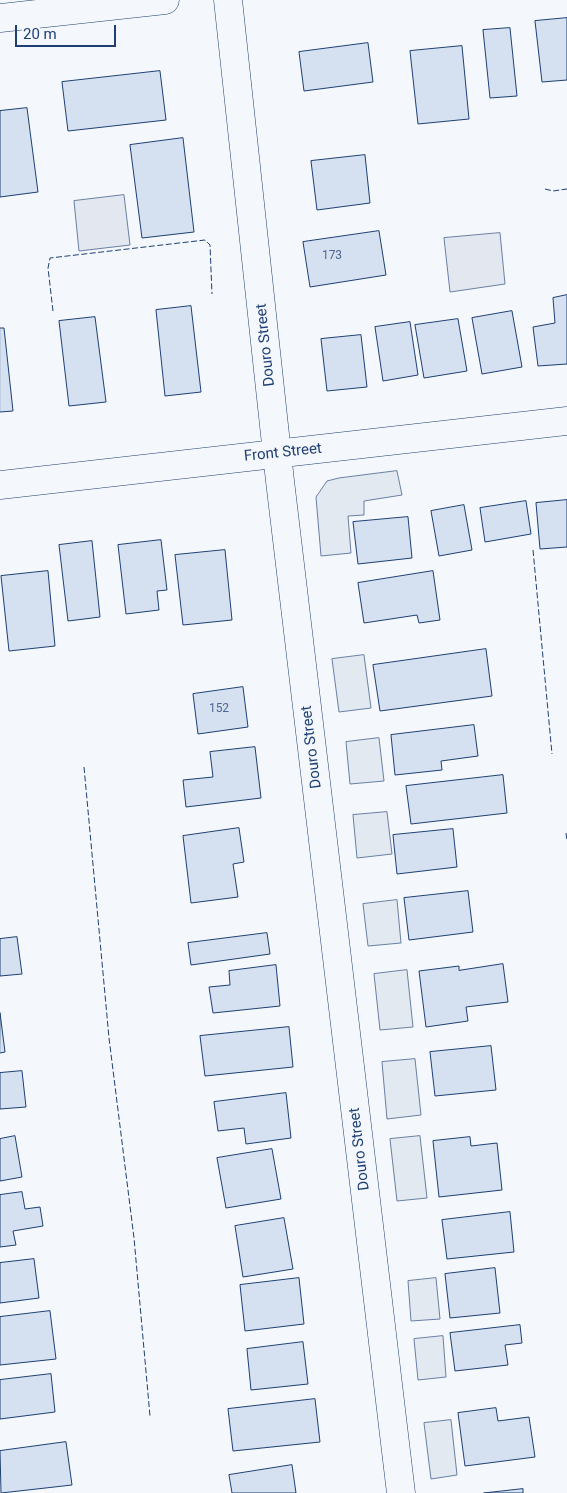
<!DOCTYPE html>
<style>
body{margin:0}
#map{position:relative;width:567px;height:1493px;overflow:hidden;background:#f4f7fb;font-family:Roboto,sans-serif}
canvas{display:block}
.scale{position:absolute;left:15px;top:25px;width:101px;height:22px;box-sizing:border-box;border:2px solid #1d3f73;border-top:0;padding-left:6px;font-size:15px;line-height:18px;white-space:nowrap;color:#1d3f73;-webkit-text-stroke:4px #f4f7fb;paint-order:stroke}
</style>
<div id="map">
<canvas width="567" height="1493"></canvas>
<div class="scale">20 m</div>
</div>
<script>
const ctx = document.querySelector('canvas').getContext('2d');
ctx.lineJoin = 'round';
function paint(path, color) { ctx.fillStyle = color; ctx.fill(path, 'evenodd'); }
function stroke(path, color, width, dash) { ctx.strokeStyle = color; ctx.lineWidth = width; ctx.lineCap = dash ? 'butt' : 'round'; ctx.setLineDash(dash || []); ctx.stroke(path); }
function label(font, color, halo, rows, align = 'center') {
  ctx.font = font + ' Roboto,sans-serif'; ctx.lineWidth = 4; ctx.setLineDash([]); ctx.textBaseline = 'middle'; ctx.strokeStyle = halo; ctx.fillStyle = color; for (const [text, x, y, turn = 0] of rows) {
    ctx.save(); ctx.translate(x, y); ctx.rotate((+turn || 0) * Math.PI / 180); ctx.textAlign = isNaN(turn) ? turn : align; if (halo) ctx.strokeText(text, 0, 0); ctx.fillText(text, 0, 0); ctx.restore();
  }
}
const green = new Path2D(`
 M397,471L402,495L364,501V515L348,516L351,553L321,556L316,497L327,481L339,478Z
 M364,655L371,708L339,712L332,659Z
 M379,738L384,781L350,784L346,742Z
 M387,812L392,854L357,858L353,815Z
 M397,900L401,943L368,946L363,904Z
 M407,970L413,1027L380,1030L374,974Z
 M415,1059L421,1115L387,1119L382,1062Z
 M420,1136L427,1198L397,1201L390,1139Z
 M436,1278L440,1319L411,1321L408,1281Z
 M443,1336L446,1377L418,1380L414,1339Z
 M451,1420L457,1475L431,1479L424,1423Z`);
const parking = new Path2D(`
 M124,195L130,245L79,251L74,201Z
 M500,233L505,284L450,292L444,238Z`);
const building = new Path2D(`
 M567,18V80L542,82L535,21Z
 M510,28L517,96L490,98L483,30Z
 M368,43L373,82L304,91L299,52Z
 M462,46L469,119L418,124L410,51Z
 M160,71L166,120L68,131L62,82Z
 M27,108L38,192L0,197V111Z
 M183,138L194,232L142,238L130,145Z
 M365,155L370,203L317,210L311,161Z
 M379,231L386,275L310,287L303,242Z
 M567,295V364L538,366L533,327L555,323L553,298Z
 M191,306L201,392L165,396L156,310Z
 M512,311L522,367L482,374L472,318Z
 M95,317L106,402L69,406L59,321Z
 M458,319L467,371L424,378L415,325Z
 M410,322L418,375L383,381L375,327Z
 M0,328H4L13,411L0,412Z
 M361,335L367,387L327,391L321,339Z
 M567,500V547L540,549L536,503Z
 M526,501L531,534L485,542L480,508Z
 M464,505L472,550L439,556L431,511Z
 M408,517L412,558L358,564L353,522Z
 M161,540L167,590L157,591L159,610L126,614L118,545Z
 M92,541L100,617L68,621L59,545Z
 M225,550L232,620L183,625L175,555Z
 M48,571L55,646L9,651L1,576Z
 M433,571L440,620L419,623L417,615L364,623L358,583Z
 M486,649L492,696L380,711L373,665Z
 M243,687L248,727L198,734L193,694Z
 M474,725L478,756L441,761L442,770L395,775L391,735Z
 M255,747L261,798L186,807L183,780L213,777L210,752Z
 M503,775L507,813L411,824L406,786Z
 M239,828L244,862L233,864L238,897L191,903L183,836Z
 M453,829L457,867L397,874L393,835Z
 M468,891L473,932L409,940L404,898Z
 M267,933L270,954L191,965L188,943Z
 M17,937L22,974L0,976V939Z
 M503,964L508,1002L466,1007L468,1021L426,1027L419,971L459,966V970Z
 M276,965L280,1006L213,1013L209,987L230,985L229,971Z
 M0,1013L5,1052L0,1053Z
 M289,1027L293,1067L205,1076L200,1036Z
 M491,1046L496,1090L435,1096L430,1052Z
 M22,1071L26,1107L0,1109V1073Z
 M286,1093L291,1138L246,1144L244,1128L218,1131L214,1102Z
 M15,1136L22,1177L0,1181V1139Z
 M470,1137L471,1146L497,1143L502,1190L439,1197L433,1141Z
 M272,1149L281,1199L226,1208L217,1158Z
 M22,1192L25,1209L40,1207L43,1226L13,1231L16,1245L0,1247V1195Z
 M510,1212L514,1252L447,1259L442,1220Z
 M284,1218L293,1269L243,1277L235,1226Z
 M34,1259L39,1298L0,1303V1263Z
 M495,1268L500,1313L450,1318L445,1274Z
 M299,1278L304,1324L245,1331L240,1285Z
 M50,1311L56,1359L0,1365V1317Z
 M520,1325L522,1343L505,1345L508,1365L455,1371L450,1333Z
 M303,1342L308,1384L251,1390L247,1349Z
 M51,1374L55,1412L0,1419V1380Z
 M315,1399L320,1442L233,1451L228,1409Z
 M496,1408L498,1421L529,1417L535,1457L465,1466L458,1413Z
 M66,1442L72,1485L1,1493L0,1451Z
 M292,1465L296,1493H232L229,1475Z
 M523,1489V1493H484Z`);
const street = new Path2D(`
 M0,18L165,0`);
const secondary = new Path2D(`
 M228,0L280,481L401,1493
 M0,485L567,421`);
const fence = new Path2D(`
 M545,189L553,191L567,189
 M53,311L48,268L50,258L205,240L210,245L212,294
 M533,550L552,754
 M84,767L109,1038L134,1238L150,1416
 M566,833L567,841`);
const numberNames = [
 ["173",332,256],
 ["152",219,709]
];
const streetNames = [
 ["Douro Street",266,345,-96],
 ["Front Street",283,453,-6],
 ["Douro Street",312,747,-97],
 ["Douro Street",360,1149,-97]
];
paint(green, '#e3e9f0');
stroke(green, '#687fa3', 1);
paint(parking, '#e3e8f0');
stroke(parking, '#687fa3', 1);
paint(building, '#d5e0f0');
stroke(building, '#1d3f73', 1);
stroke(street, '#1d3f73', 29);
stroke(secondary, '#1d3f73', 29);
stroke(street, '#f4f7fb', 28);
stroke(secondary, '#f4f7fb', 28);
stroke(fence, '#1d3f73', 1, [6, 2.5]);
label('12px', '#4b6792', null, numberNames);
label('15px', '#1d3f73', '#f4f7fb', streetNames);
</script>
